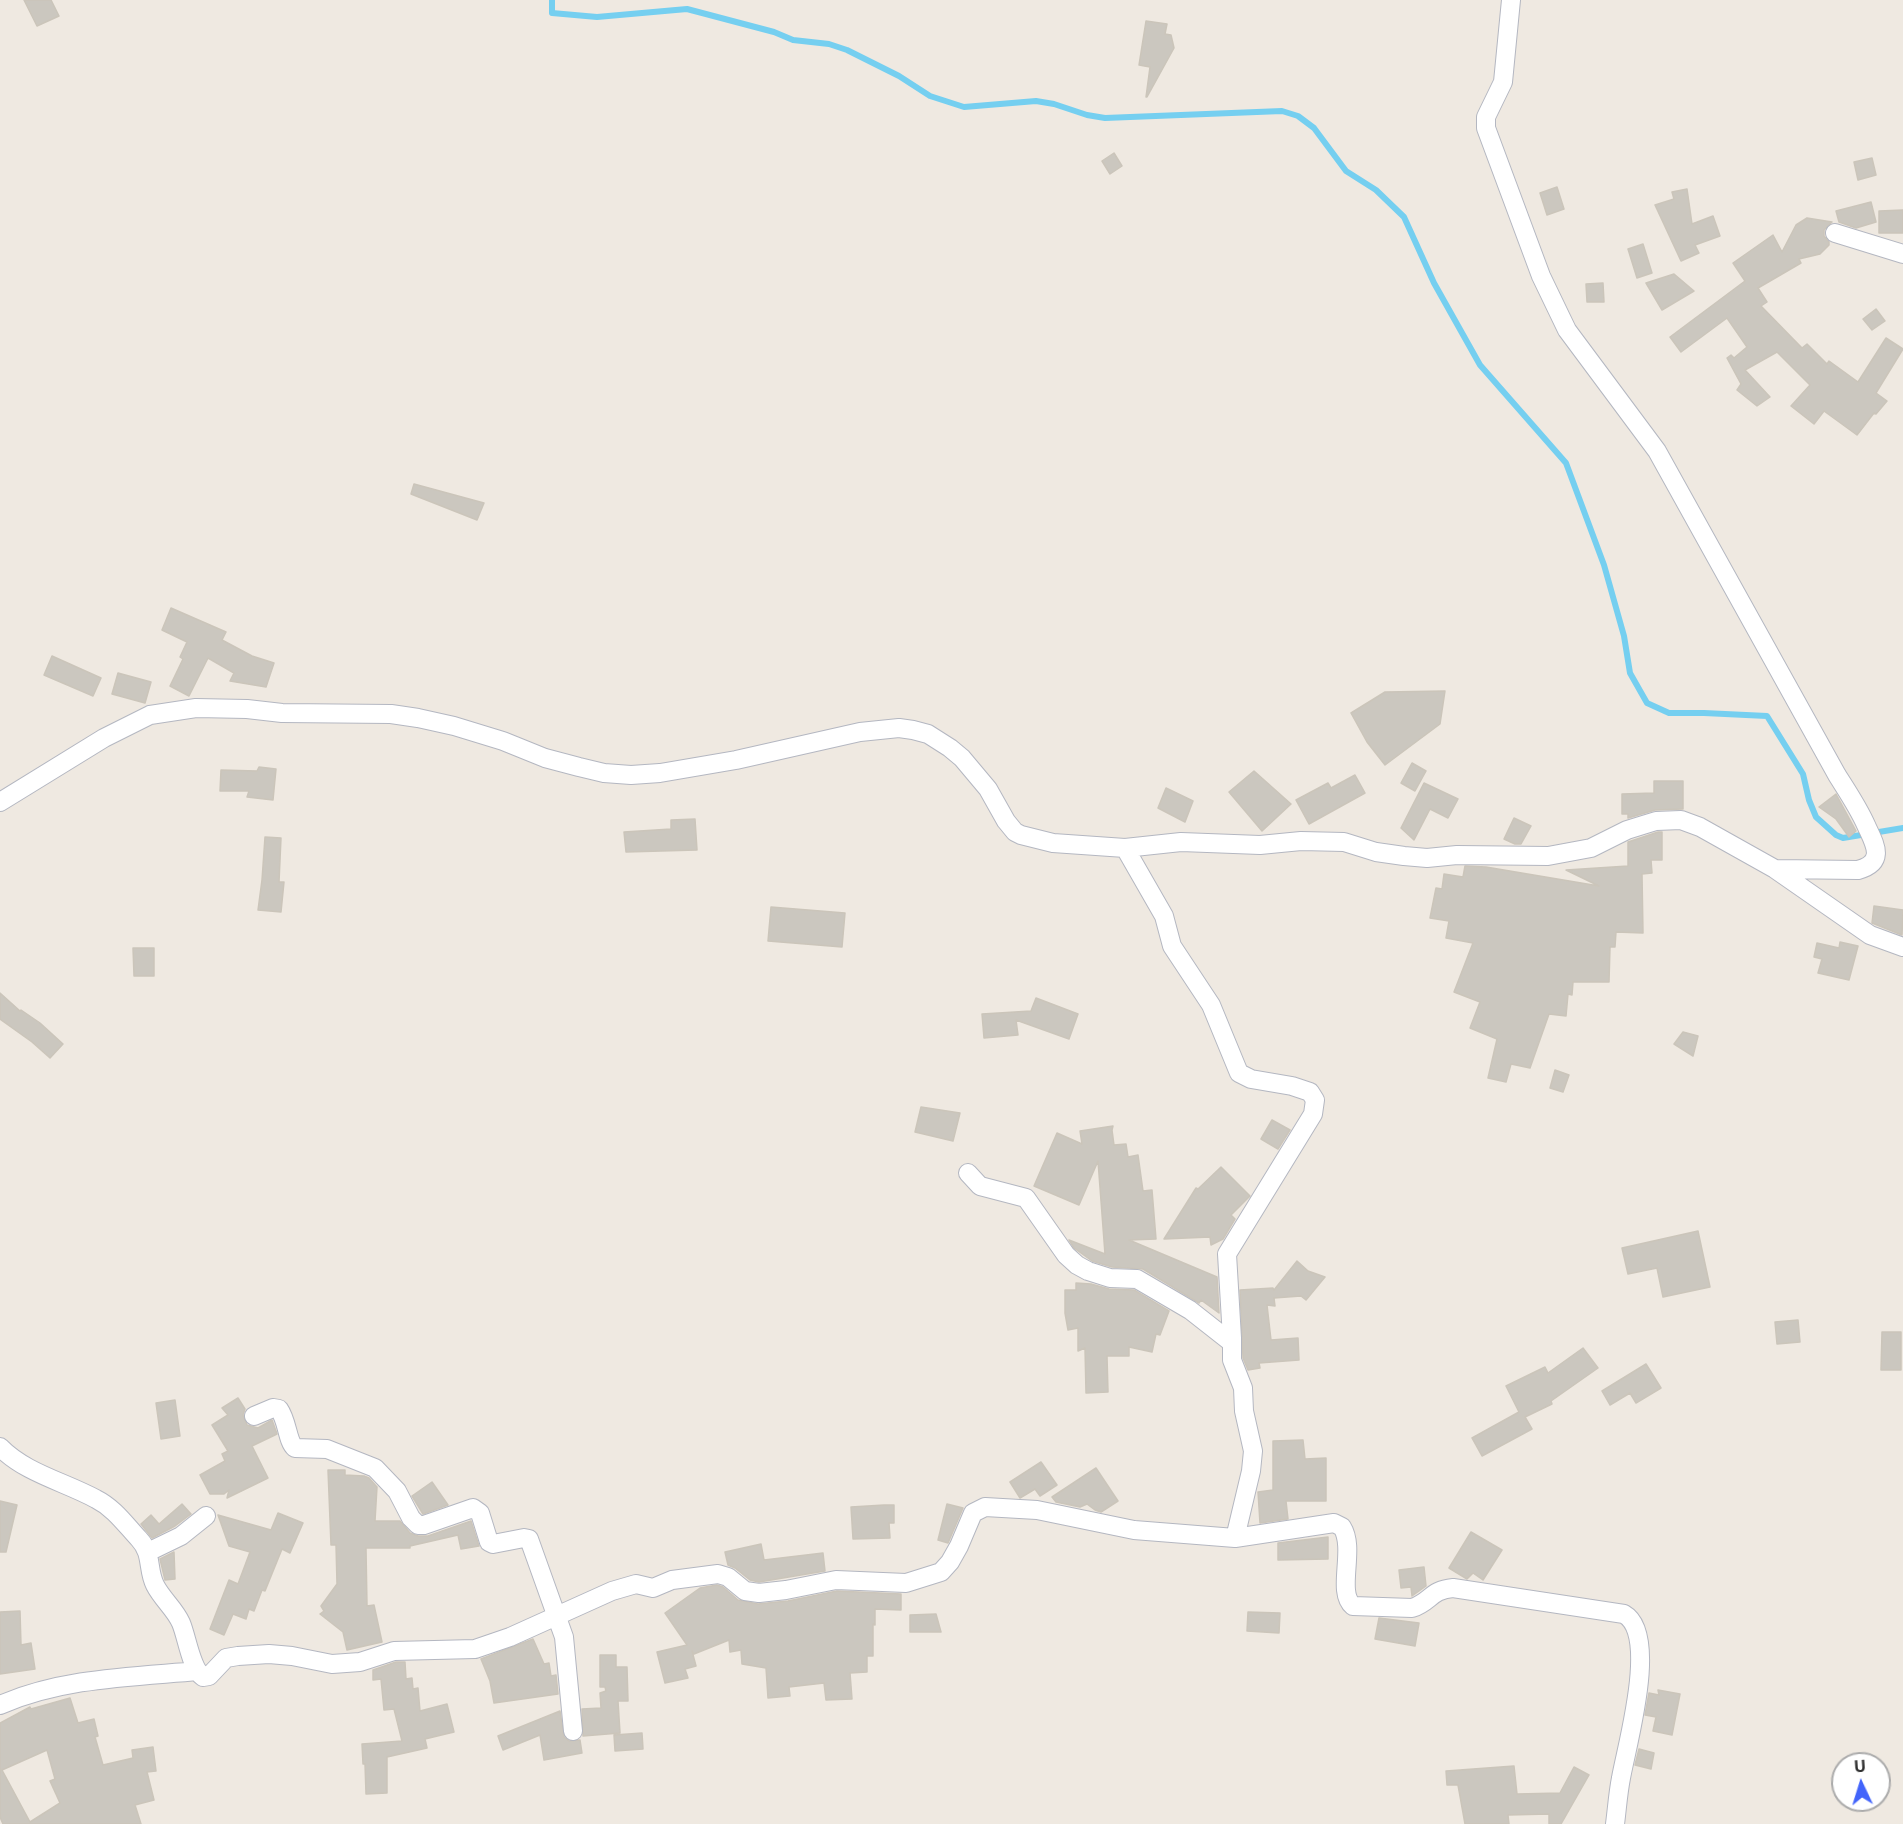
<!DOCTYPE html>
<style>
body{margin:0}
#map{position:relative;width:1903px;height:1824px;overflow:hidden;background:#efe9e1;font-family:"Open Sans",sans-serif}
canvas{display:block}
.north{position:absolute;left:1831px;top:1752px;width:60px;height:60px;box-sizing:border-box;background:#fff;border:2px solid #ababab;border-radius:50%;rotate:356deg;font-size:16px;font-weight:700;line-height:24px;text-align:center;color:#2e2e2e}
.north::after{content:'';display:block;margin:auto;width:21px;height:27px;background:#4264fb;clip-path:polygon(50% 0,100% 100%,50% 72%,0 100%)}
</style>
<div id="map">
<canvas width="1903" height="1824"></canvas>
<div class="north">U</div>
</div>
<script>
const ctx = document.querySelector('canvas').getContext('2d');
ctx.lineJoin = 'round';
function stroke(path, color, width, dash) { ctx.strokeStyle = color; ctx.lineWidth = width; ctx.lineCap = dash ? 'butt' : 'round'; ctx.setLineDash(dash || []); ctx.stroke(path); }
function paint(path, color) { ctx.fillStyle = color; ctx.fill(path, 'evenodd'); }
const stream = new Path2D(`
 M552,0V13L597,17L687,9L774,32L793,40L829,44L847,50L899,76L930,96L964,107L1036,101L1054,104L1087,115L1105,118L1282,111L1298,116L1314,128L1346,171L1376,190L1404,217L1434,283L1480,365L1566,463L1604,565L1624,636L1630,673L1647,703L1669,713H1704L1767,716L1803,774L1809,800L1816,817L1836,835L1843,838L1903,828`);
const building = new Path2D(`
 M24,0H51L59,16L37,26Z
 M1146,21L1167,24L1165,34L1171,35L1174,48L1147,97H1146L1150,67L1139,65Z
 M1114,153L1122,166L1110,174L1102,161Z
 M1872,158L1876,175L1858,180L1854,162Z
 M1557,187L1564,209L1547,215L1540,193Z
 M1687,189L1692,224L1713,216L1720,236L1695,245L1699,253L1681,261L1655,205L1674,199L1672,192Z
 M1871,202L1876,222L1856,228L1839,222L1836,211Z
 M1903,210V233H1879V211Z
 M1807,218L1832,222L1824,230V236L1829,242V245L1820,254L1799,259L1801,263L1758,288L1767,302L1761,306L1802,348L1807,344L1827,364L1829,361L1858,382L1886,338L1903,349L1876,393L1887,401L1876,414L1874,413L1857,435L1824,411L1814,424L1791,406L1810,385L1777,352L1745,370L1770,397L1757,406L1737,390L1741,384L1727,358L1731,355L1734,358L1747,347L1727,318L1681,352L1670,337L1745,281L1733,263L1773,235L1782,252L1796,225Z
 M1643,244L1652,273L1637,278L1628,249Z
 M1674,274L1694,291L1662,310L1646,283Z
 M1603,283L1604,302H1587L1586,284Z
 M1876,309L1885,321L1872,330L1863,319Z
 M414,484L484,503L477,520L411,494Z
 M171,608L226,632L222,640L252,656L274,663L266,687L230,681L234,673L208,658L189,696L170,686L183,659L180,657L187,642L162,630Z
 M52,656L101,678L93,696L44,675Z
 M118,673L151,682L145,703L112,694Z
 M1445,691L1440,724L1385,765L1367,742L1351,713L1385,692Z
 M1412,763L1426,771L1415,791L1401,783Z
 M259,767L276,769L273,800L247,797L249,791H220L221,770L257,771Z
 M1254,771L1291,804L1262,831L1229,792Z
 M1355,775L1365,793L1309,824L1296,800L1328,783L1331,788Z
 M1654,781H1683V809L1655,810L1628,818V814H1622V794L1654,793Z
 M1424,783L1458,799L1448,818L1430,809L1414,840L1401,828Z
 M1166,788L1193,801L1185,822L1158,808Z
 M1836,794L1856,831L1849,837L1836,819L1819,807Z
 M1514,818L1531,826L1521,844H1515L1504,839Z
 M695,819L697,850L626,852L624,832L671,829V820Z
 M1658,832H1662V860H1651L1652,873L1642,874L1643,933L1616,932L1615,947H1610L1609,982H1573L1572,995L1568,994L1566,1016L1549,1014L1530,1068L1511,1064L1506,1082L1488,1078L1497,1039L1470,1028L1480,1002L1454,992L1473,943L1446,938L1449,921L1430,918L1436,888L1442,889L1444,874L1463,877L1465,866L1486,867L1599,886L1566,870L1628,866V842Z
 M265,837L281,838L279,882H284L281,912L258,910L262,880Z
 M1874,906L1903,910L1902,935L1872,923Z
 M771,907L845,913L842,947L768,941Z
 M1840,942L1858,946L1849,980L1818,973L1822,959L1814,957L1817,943L1839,948Z
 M133,948H154V976H134Z
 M0,993L20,1011L21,1010L40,1023L63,1044L50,1058L32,1042L0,1019Z
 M1036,998L1078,1014L1069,1039L1016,1020L1018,1035L984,1038L982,1014L1031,1011Z
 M1683,1032L1698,1036L1693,1056L1674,1044Z
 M1555,1070L1569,1075L1563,1092L1550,1088Z
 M921,1107L960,1113L953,1141L915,1132Z
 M1272,1120L1290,1130L1278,1149L1261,1139Z
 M1113,1126L1112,1130L1114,1145L1126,1144L1128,1157L1138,1155L1143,1191L1152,1190L1156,1239L1129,1240L1217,1277L1219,1313L1201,1300L1199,1303L1143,1269L1112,1267L1092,1261L1074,1248L1069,1240L1105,1254L1098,1161L1079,1205L1034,1186L1057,1133L1082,1144L1080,1131Z
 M1221,1167L1250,1196L1231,1215L1235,1219L1223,1239L1211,1245L1210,1237L1164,1239L1196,1188L1198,1189Z
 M1698,1231L1710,1287L1663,1297L1657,1268L1628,1274L1622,1248Z
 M1297,1261L1308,1271L1325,1277L1306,1300L1301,1296L1274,1298L1275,1306L1267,1305L1271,1340L1298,1338L1299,1360L1259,1363L1260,1368L1248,1370L1243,1358L1240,1290L1273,1288L1274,1290Z
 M1076,1283L1091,1284L1109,1289L1134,1290L1169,1311L1160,1335L1156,1334L1152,1352L1129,1347V1356H1107L1108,1392L1086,1393L1085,1348L1078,1351V1328L1068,1330L1065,1313V1290H1076Z
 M1798,1320L1800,1342L1777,1344L1775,1322Z
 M1882,1332H1901V1370H1881Z
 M1583,1348L1598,1368L1551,1401L1552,1404L1525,1417L1532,1429L1482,1456L1472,1438L1519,1412L1506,1386L1545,1367L1548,1373Z
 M1646,1364L1661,1388L1636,1403L1630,1393L1610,1405L1602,1391Z
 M238,1398L245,1409L243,1415L247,1425L258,1428L272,1420L277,1434L252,1446L268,1478L227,1498L229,1490L224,1494H210L200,1475L225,1461L222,1454L228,1451L212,1425L228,1415L222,1408Z
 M175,1400L180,1436L161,1439L156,1403Z
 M1303,1440L1305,1459L1326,1458V1501H1286L1288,1519L1260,1523L1258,1492L1273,1490V1441Z
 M1041,1462L1057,1485L1040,1496L1035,1489L1020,1498L1010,1482Z
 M1096,1468L1118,1501L1101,1512L1095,1510L1087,1504L1080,1507L1056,1502L1052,1497Z
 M328,1470H345V1475L364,1476L369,1478L377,1487L375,1521H400L410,1533L418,1536H428L471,1521L479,1546L461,1549L458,1535L410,1546V1548H366L367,1606L374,1605L382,1642L347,1650L343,1632L320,1614L324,1611L321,1606L337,1584L336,1545H331Z
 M432,1482L448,1505L423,1514L412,1496Z
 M0,1501L17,1505L6,1552H0Z
 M182,1504L191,1514L175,1526L152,1538L141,1524L151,1515L159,1524Z
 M947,1504L963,1508L948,1543L938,1540Z
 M884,1505H894V1523H889L890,1538L853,1539L851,1507Z
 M278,1513L303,1523L290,1553L282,1549L265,1591L262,1590L254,1611L249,1609L246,1619L233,1614L224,1635L210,1629L229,1580L238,1584L250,1552L229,1546L218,1515L271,1530Z
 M1471,1532L1502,1550L1483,1580L1473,1573L1467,1579L1449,1568Z
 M1328,1537V1559L1278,1560V1543Z
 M761,1544L764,1560L823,1553L825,1571L759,1582L750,1580L735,1568L728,1565L725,1552Z
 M174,1552L175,1579L165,1580L160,1559Z
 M1424,1567L1426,1586L1412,1596L1411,1587L1401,1588L1399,1570Z
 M717,1585L723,1587L738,1600L758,1604L788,1601L837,1591L901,1594V1610L875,1609V1625L873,1624V1656H867V1672L850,1673L852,1699L826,1700L824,1683L789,1687L790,1696L768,1698L766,1668L742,1664L741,1650L730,1652L729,1640L694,1654L692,1651L696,1666L685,1669L688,1678L665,1683L657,1652L687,1645L665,1613L700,1588Z
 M20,1611L21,1645L31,1643L35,1669L0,1674V1612Z
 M1248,1612L1280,1613L1279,1633L1247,1631Z
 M936,1614L941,1632H910V1615Z
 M1379,1618L1419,1623L1415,1646L1375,1639Z
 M533,1639L544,1664L549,1663L551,1676L556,1675L558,1694L494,1703L490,1681L481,1659Z
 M600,1655H616V1667H627L628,1701H618L620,1733L583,1736L582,1709L601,1708L600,1693L606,1691L605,1687H600Z
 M396,1662H405L406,1679L412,1678L413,1689L418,1688L420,1711L447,1704L454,1732L425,1739L427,1748L387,1757V1793L366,1794L365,1764H363L362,1744L402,1741L394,1709L384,1710L381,1679L373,1680V1670Z
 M1658,1690L1680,1694L1672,1735L1653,1731L1656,1717L1645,1715L1649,1693L1659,1695Z
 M70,1698L78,1723L94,1719L98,1736L95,1737L103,1765L133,1758L132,1750L153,1747L156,1771L147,1772L154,1800L135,1805L141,1824H3L0,1817V1723L30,1707L31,1709ZM47,1750L55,1779L50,1781L60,1803L30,1822L2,1770Z
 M560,1711L564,1737L569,1741L580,1740L582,1753L544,1760L540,1735L503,1750L498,1736Z
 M642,1733L643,1749L615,1751L614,1735Z
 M1639,1749L1654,1753L1651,1769L1635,1765Z
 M1514,1766L1517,1794L1560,1793L1574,1767L1589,1775L1561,1824H1549V1814L1508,1815L1509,1824H1465L1458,1785H1447L1446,1771Z`);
const minor = new Path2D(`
 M1511,0L1503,82L1486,117V128L1541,276L1567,330L1657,451L1837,775C1847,791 1858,807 1866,825C1874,843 1887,862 1858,870L1776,869
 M1835,233L1903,254
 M0,802L104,738L150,715L196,708L247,709L282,713L391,714L418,718L454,726L503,741L545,758L579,767L604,773L631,775L660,773L736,760L860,732L899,728L913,730L928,734L950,748L962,758L988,789L1006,821L1015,832L1021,835L1053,843L1125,848L1181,842L1260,845L1301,841L1344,842L1376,852L1404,856L1427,858L1457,855L1548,856L1591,848L1627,830L1643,825L1656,821L1681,820L1700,827L1775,869L1870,935L1903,947
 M1125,848L1164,916L1172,946L1211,1005L1239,1073L1251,1079L1292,1086L1310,1092L1315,1100L1313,1114L1227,1254L1232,1338V1360L1243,1388L1244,1411L1253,1451L1251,1471L1235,1538
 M968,1173L980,1186L1026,1198L1066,1255L1077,1265L1088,1271L1110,1278L1137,1279L1190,1310L1232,1343
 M254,1416L273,1408L279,1409C288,1422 287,1441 295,1448L327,1449L375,1468L397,1491L411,1518L418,1525H424L473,1508L480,1513L489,1542L493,1544L524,1538L529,1539L564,1637L573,1731
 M0,1447C25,1473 65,1482 96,1499C114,1508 125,1524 139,1539C153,1554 147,1569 155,1585C162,1599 175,1609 181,1623C187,1637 191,1669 203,1677L209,1676L226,1658L238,1656L269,1654L292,1656L332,1664L360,1662L394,1651L475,1649L510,1637L612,1591L636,1584L653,1588L672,1580L718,1574L728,1577L745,1591L759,1593L786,1590L836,1580L906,1583L941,1572L950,1562L959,1546L973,1513L985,1507L1037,1510L1134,1530L1235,1538L1334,1523L1342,1527C1356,1549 1336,1592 1353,1606L1412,1608C1431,1602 1430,1590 1453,1588L1624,1614C1659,1634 1627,1744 1621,1778C1618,1793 1617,1809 1615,1824
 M148,1552L181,1536L206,1516
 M0,1705C62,1678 131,1677 198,1671`);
stroke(stream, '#75cff0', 6);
paint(building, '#cbc7bf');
stroke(building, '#cbc5ba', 1.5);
stroke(minor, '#b4b7c1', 20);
stroke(minor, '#fff', 18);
</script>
